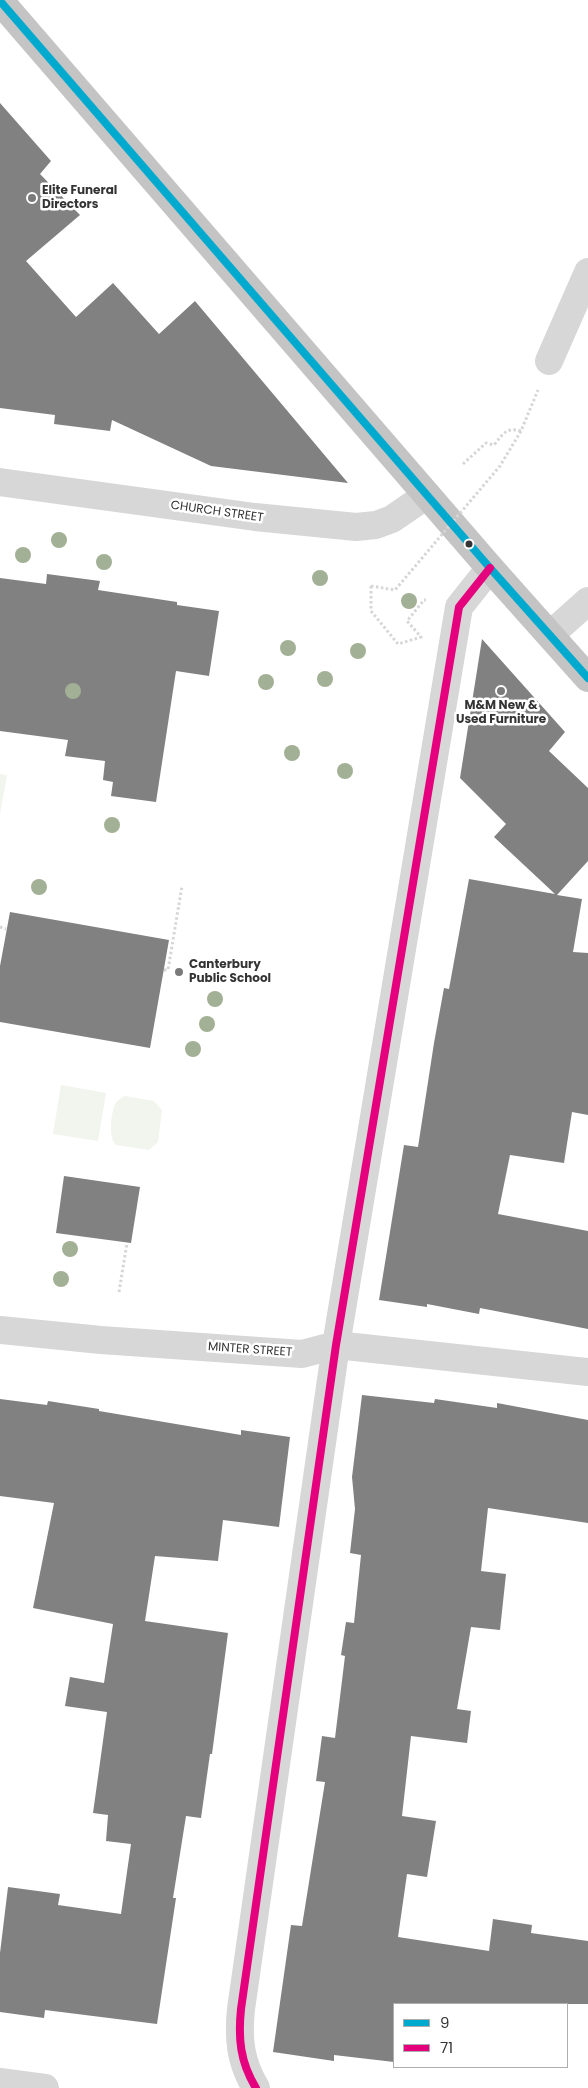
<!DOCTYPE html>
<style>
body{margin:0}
#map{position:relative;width:588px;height:2088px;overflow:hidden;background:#fff;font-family:Poppins,sans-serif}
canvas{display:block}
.legend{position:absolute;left:393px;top:2003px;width:175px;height:65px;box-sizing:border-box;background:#fff;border:1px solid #adadad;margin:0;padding:6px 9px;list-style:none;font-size:15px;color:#333}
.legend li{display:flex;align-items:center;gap:10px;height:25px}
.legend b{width:25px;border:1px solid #adadad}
</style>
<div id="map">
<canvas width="588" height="2088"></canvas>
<ul class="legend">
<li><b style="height:6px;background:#00a9ce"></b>9</li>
<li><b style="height:6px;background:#e5007d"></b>71</li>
</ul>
</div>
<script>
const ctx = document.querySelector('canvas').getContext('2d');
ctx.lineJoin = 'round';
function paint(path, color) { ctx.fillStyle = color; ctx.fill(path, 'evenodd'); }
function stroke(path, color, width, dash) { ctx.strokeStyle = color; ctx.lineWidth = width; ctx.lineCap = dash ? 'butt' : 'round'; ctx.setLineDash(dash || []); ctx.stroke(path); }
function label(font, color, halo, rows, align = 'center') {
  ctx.font = font + ' Poppins,sans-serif'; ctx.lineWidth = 5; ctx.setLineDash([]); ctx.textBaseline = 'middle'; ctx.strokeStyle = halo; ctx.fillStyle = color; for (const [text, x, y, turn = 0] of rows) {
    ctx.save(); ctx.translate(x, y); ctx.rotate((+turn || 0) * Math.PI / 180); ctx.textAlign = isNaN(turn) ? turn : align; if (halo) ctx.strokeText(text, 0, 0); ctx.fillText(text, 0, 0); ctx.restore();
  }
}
const green = new Path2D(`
 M0,774L7,775L0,814Z
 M61,1085L106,1093L98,1141L53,1134Z
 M125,1096L154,1101L162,1110L158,1142L149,1150L116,1145C108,1138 111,1114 115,1104C117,1100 121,1098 125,1096Z`);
const building = new Path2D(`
 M0,103L51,161L40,174L80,215L26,261L76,317L113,283L159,334L195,301L348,483L211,466L112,420L110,431L54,424L55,415L0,408Z
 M47,574L100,581L98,590L177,602V605L219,611L209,676L176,671L156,802L111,796L113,782L103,780L105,761L65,756L68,740L0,731V578L46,584Z
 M482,639L565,732L549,751L588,788V861L557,895L582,899L573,952L588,953V1115L572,1112L564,1163L510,1155L498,1214L588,1231V1329L480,1308L479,1314L427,1304V1307L379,1300L404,1145L418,1147L434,1043L444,988L449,989L469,879L555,894L494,837L506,824L460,778Z
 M10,912L169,940L150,1048L0,1022V966Z
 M64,1176L140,1187L131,1243L56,1233Z
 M362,1395L434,1403L435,1399L497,1408V1403L588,1420V1523L488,1508L481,1571L506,1574L500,1630L471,1627L457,1709L471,1711L467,1743L411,1736L402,1816L436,1821L427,1877L407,1874L398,1937L489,1951L493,1919L532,1925L531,1933L588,1941V2004H394V2062L334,2055V2061L273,2052L291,1925L302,1926L325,1782L316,1781L322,1736L335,1738L345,1656L341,1655L346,1622L354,1623L361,1555L350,1553L355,1509L352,1477Z
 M0,1399L47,1405L48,1401L99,1409V1411L241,1435V1430L290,1437L279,1527L223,1520L218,1561L155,1556L145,1621L228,1633L212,1754H210L201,1818L186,1816L173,1898H176L157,2024L45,2010L44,2018L0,2012V1953L8,1887L60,1894L58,1905L121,1914L131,1844L106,1841L108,1815L93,1813L107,1712L65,1706L70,1677L104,1683L113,1624L33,1608L54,1503L0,1496Z`);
const path = new Path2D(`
 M463,464L486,443L494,445C503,434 506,427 521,431L538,390
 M371,586V611L398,644L421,637L407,621L424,600H426
 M0,927L6,929
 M164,970H168L182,886
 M119,1292L127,1243`);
const minor = new Path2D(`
 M549,361L588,272
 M0,482L255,517L356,527L376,525L392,519L427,495
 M551,634L588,601
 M0,1330L101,1340L302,1354L336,1345L588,1372
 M0,2082L45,2088
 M256,2088C240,2062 238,2038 241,2009L336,1345L459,607L490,568`);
const highway = new Path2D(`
 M0,1L490,568L588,678`);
const pathBridge = new Path2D(`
 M371,586L395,590L500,466L521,431`);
const bus1 = new Path2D(`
 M0,1L490,568L588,678`);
const bus2 = new Path2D(`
 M256,2088C240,2062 238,2038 241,2009L336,1345L459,607L490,568`);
const trees = [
 [59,540],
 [23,555],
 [104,562],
 [320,578],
 [409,601],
 [288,648],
 [358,651],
 [325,679],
 [266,682],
 [73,691],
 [292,753],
 [345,771],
 [112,825],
 [39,887],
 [215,999],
 [207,1024],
 [193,1049],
 [70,1249],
 [61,1279]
];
const markers = [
 [32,198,5,"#7a7a7a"],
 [469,544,4.5,"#333"],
 [501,691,5,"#7a7a7a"],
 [179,972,5,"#7a7a7a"]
];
const poiNames = [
 ["Elite Funeral",42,191],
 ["Directors",42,205],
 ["M&M New &",501,706,"center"],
 ["Used Furniture",501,720,"center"],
 ["Canterbury",189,965],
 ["Public School",189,979]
];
const streetNames = [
 ["CHURCH STREET",217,512,8],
 ["MINTER STREET",250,1350,4]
];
paint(green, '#f1f5ed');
paint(building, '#818181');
stroke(path, '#d6d6d6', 3, [2.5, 2.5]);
stroke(minor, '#d7d7d7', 28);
stroke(highway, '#c4c4c4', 28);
stroke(pathBridge, '#d6d6d6', 3, [2.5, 2.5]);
stroke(bus1, '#00a9ce', 8);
stroke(bus2, '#e5007d', 8);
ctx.fillStyle = '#a2b095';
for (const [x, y] of trees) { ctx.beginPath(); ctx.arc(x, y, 8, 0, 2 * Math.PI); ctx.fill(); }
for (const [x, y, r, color] of markers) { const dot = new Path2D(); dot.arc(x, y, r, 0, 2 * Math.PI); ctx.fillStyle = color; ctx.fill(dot); stroke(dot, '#fff', 2); }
label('bold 12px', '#333', '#fff', poiNames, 'left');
label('12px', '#333', '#fff', streetNames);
</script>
